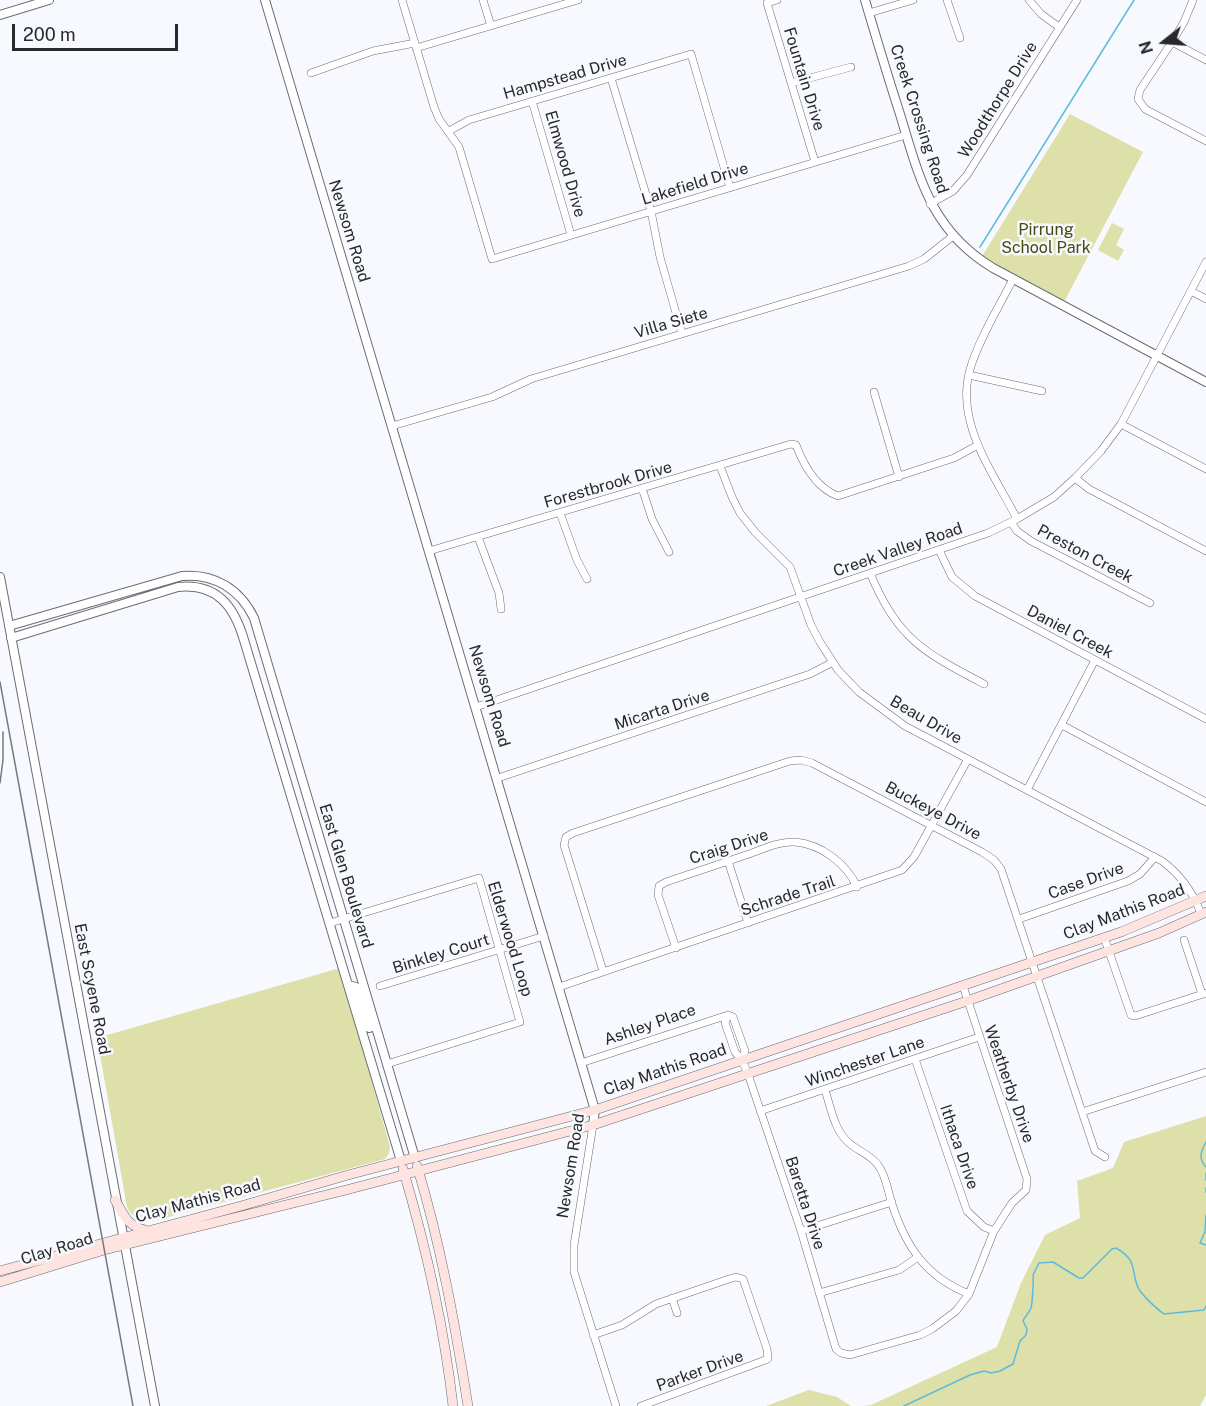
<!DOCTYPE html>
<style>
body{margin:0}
#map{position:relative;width:1206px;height:1406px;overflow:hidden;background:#f7f9fe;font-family:"Public Sans",sans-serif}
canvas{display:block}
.north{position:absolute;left:1134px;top:12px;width:60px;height:60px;-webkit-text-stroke:4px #f7f9fe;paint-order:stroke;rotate:253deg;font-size:16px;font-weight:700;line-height:24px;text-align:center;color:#28292c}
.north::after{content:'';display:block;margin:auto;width:21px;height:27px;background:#28292c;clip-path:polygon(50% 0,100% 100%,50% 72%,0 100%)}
.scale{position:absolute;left:12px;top:24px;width:166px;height:27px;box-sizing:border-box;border:3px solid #28292c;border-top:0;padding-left:8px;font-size:18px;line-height:21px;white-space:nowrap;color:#28292c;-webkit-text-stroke:4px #f7f9fe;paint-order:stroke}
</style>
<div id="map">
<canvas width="1206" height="1406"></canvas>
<div class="north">N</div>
<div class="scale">200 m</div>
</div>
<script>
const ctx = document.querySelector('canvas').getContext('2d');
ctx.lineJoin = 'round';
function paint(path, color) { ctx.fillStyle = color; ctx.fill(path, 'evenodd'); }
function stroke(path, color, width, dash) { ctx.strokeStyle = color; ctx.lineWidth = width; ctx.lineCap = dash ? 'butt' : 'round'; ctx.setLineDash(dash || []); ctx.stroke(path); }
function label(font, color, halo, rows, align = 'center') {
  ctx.font = font + ' "Public Sans",sans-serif'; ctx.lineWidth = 5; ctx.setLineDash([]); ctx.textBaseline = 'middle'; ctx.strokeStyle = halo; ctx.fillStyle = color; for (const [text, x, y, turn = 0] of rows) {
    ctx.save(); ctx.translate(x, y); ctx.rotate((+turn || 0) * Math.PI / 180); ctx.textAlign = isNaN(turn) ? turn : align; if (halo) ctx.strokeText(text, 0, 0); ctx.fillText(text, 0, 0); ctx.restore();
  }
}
const green = new Path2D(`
 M1070,114L1143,152L1064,302L981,258Z
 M1112,223L1124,229L1116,245L1124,250L1118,261L1098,250Z
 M340,968L390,1147L389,1153L385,1159L153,1221C141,1222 132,1218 127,1207L97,1038Z
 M1206,1116V1395L1200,1406H864L871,1405L997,1347L1021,1283L1045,1235L1080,1218L1077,1181L1113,1168L1124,1142Z
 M809,1390L837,1397L851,1406H766Z`);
const stream = new Path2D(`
 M980,247L1134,0
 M1206,1142C1201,1151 1198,1159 1206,1167
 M1206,1173V1180
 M1206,1188V1192
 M1206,1215L1205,1232L1200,1243L1206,1245
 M904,1406L970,1375L984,1371L991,1373L1000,1371L1013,1364L1020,1341L1026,1335L1027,1329L1023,1321C1025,1316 1029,1313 1031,1308C1032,1306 1034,1278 1033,1275L1039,1263L1053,1262L1079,1278H1083L1112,1249L1116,1248C1137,1260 1131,1268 1137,1285C1139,1293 1157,1309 1164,1314L1204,1310L1206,1306`);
const minor = new Path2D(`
 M402,0L434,107L439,119L459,147L492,259L906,135
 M483,0L491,26
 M777,0L767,3L815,162
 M947,0L960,38
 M1029,0L1041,14L1059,27
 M1193,0L1184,22L1172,42L1140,90L1138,99L1145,109L1206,141
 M869,13L913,0
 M1172,42L1206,60
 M416,48L578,0
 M311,73L373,51L415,43
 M611,78L651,211L660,257L682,334
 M791,83L851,67
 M532,101L571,235
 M449,131L469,120L691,54L730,188
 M930,204L953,191L967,175L1077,0
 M1013,279C999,307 981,335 971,366C953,421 993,472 1017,519
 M1191,291L1206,299
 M969,375L1042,391
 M874,392L899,477
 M1121,424L1206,469
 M392,426L492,397L531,379L909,266L924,259L953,236
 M720,466L732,497L740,513L755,532L790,567L811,625L820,642L838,670L859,692L905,726L1162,861C1181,875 1193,892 1201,914
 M1075,478L1089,489L1206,551
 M642,488L652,519L669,552
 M560,513L577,560L587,579
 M1011,522L1017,531L1031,541L1150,603
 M478,537L499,593L501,609
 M939,550L952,577L975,596L1206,719
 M429,551L791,444L796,445C804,466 816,488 838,496L954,458L978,445
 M870,573C898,639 923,652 984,684
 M476,707L988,533L1017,519L1054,497L1075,478L1101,451L1121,424L1206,262
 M1062,725L1206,802
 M498,778L810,674L833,662
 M1027,790L1095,660
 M728,861L748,923
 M1019,919L1128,881L1140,874L1155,857
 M330,923L479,878L520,1022L387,1064
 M1104,937L1131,1015L1135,1016L1206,993
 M1184,940L1202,994
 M676,948L658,895L659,886L666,882C693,873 719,864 746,855C761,850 779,841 795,842C821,844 847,864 857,887
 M603,971L564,845L566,837L573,833L790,761L801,760L812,763L982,852L994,860L1001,869L1095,1151L1105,1157
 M380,986L544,936
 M559,987L902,870L914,857L968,759
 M728,1015L725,1022L726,1026L735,1052L742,1060L748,1074L801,1231L836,1349L841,1353L850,1355L920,1335L932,1329L956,1311L969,1294L994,1231L1012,1203L1026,1190L1027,1179L963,986
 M728,1015L733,1017L745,1051L742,1060
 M915,1059L967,1211L984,1227L994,1231
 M581,1063L728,1015
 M825,1090C831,1108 834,1130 849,1143C858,1151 871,1155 878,1165C886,1175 888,1192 892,1204C906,1247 926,1277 969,1294
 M760,1111L979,1037
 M1082,1112L1206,1072
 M593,1125L574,1245V1272L616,1406
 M801,1231L892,1202
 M819,1293L899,1270L918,1257
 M672,1298L677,1313
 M593,1335L622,1325L656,1304L729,1279L736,1277L743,1279L767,1349L768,1359L641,1406`);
const tertiary = new Path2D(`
 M265,0L595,1110L593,1125
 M865,0C876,37 887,74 899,111C919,176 930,230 993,268L1206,382
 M0,15L49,0
 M0,577L155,1406
 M9,626L182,576C214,573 240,589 254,618L415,1158
 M11,638L178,587C217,583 234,606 244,640L401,1161
 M348,985L356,987L369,1028L375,1026`);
const secondary = new Path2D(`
 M417,1166C441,1245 455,1325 468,1406
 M403,1169C426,1247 444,1326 453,1406
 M115,1200C125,1216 126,1225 145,1230
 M0,1271L241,1206L348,1175L595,1110L1121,932L1206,896
 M0,1282L104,1250L346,1190L593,1125L967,1001L1159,933L1206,912`);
const rail = new Path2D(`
 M0,682L133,1406
 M0,783L3,760V732`);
const streetNames = [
 ["Hampstead Drive",565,77,-16],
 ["Fountain Drive",804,79,73],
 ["Woodthorpe Drive",998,100,-58],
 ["Creek Crossing Road",919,119,72],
 ["Elmwood Drive",565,164,74],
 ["Lakefield Drive",695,184,-17],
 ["Newsom Road",349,231,73],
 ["Villa Siete",671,323,-16],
 ["Forestbrook Drive",608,485,-16],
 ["Creek Valley Road",898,550,-19],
 ["Preston Creek",1085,554,28],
 ["Daniel Creek",1070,632,28],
 ["Newsom Road",489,696,73],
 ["Micarta Drive",662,710,-18],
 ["Beau Drive",926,720,30],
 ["Buckeye Drive",933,811,28],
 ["Craig Drive",729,847,-18],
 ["East Glen Boulevard",346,876,73],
 ["Case Drive",1086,881,-20],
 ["Schrade Trail",788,896,-18],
 ["Clay Mathis Road",1124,912,-21],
 ["Elderwood Loop",510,939,73],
 ["Binkley Court",441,954,-17],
 ["East Scyene Road",92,989,79],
 ["Ashley Place",650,1025,-19],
 ["Winchester Lane",865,1062,-19],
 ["Clay Mathis Road",665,1070,-19],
 ["Weatherby Drive",1009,1084,71],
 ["Ithaca Drive",959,1147,71],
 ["Newsom Road",571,1166,-81],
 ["Clay Mathis Road",198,1201,-15],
 ["Baretta Drive",805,1203,72],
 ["Clay Road",57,1249,-17],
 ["Parker Drive",700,1371,-20]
];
const parkNames = [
 ["Pirrung",1046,230],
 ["School Park",1046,248]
];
paint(green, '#dde0a8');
stroke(stream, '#5dbadb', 1.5);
stroke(minor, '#6b6d75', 8);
stroke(tertiary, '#6b6d75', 10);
stroke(secondary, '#6b6d75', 10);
stroke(minor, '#fff', 7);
stroke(tertiary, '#fff', 8);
stroke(secondary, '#fde4e0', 9);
stroke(rail, '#797a7e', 1.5);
label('16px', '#28292c', '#f7f9fe', streetNames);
label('16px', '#494a0f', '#f7f9fe', parkNames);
</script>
